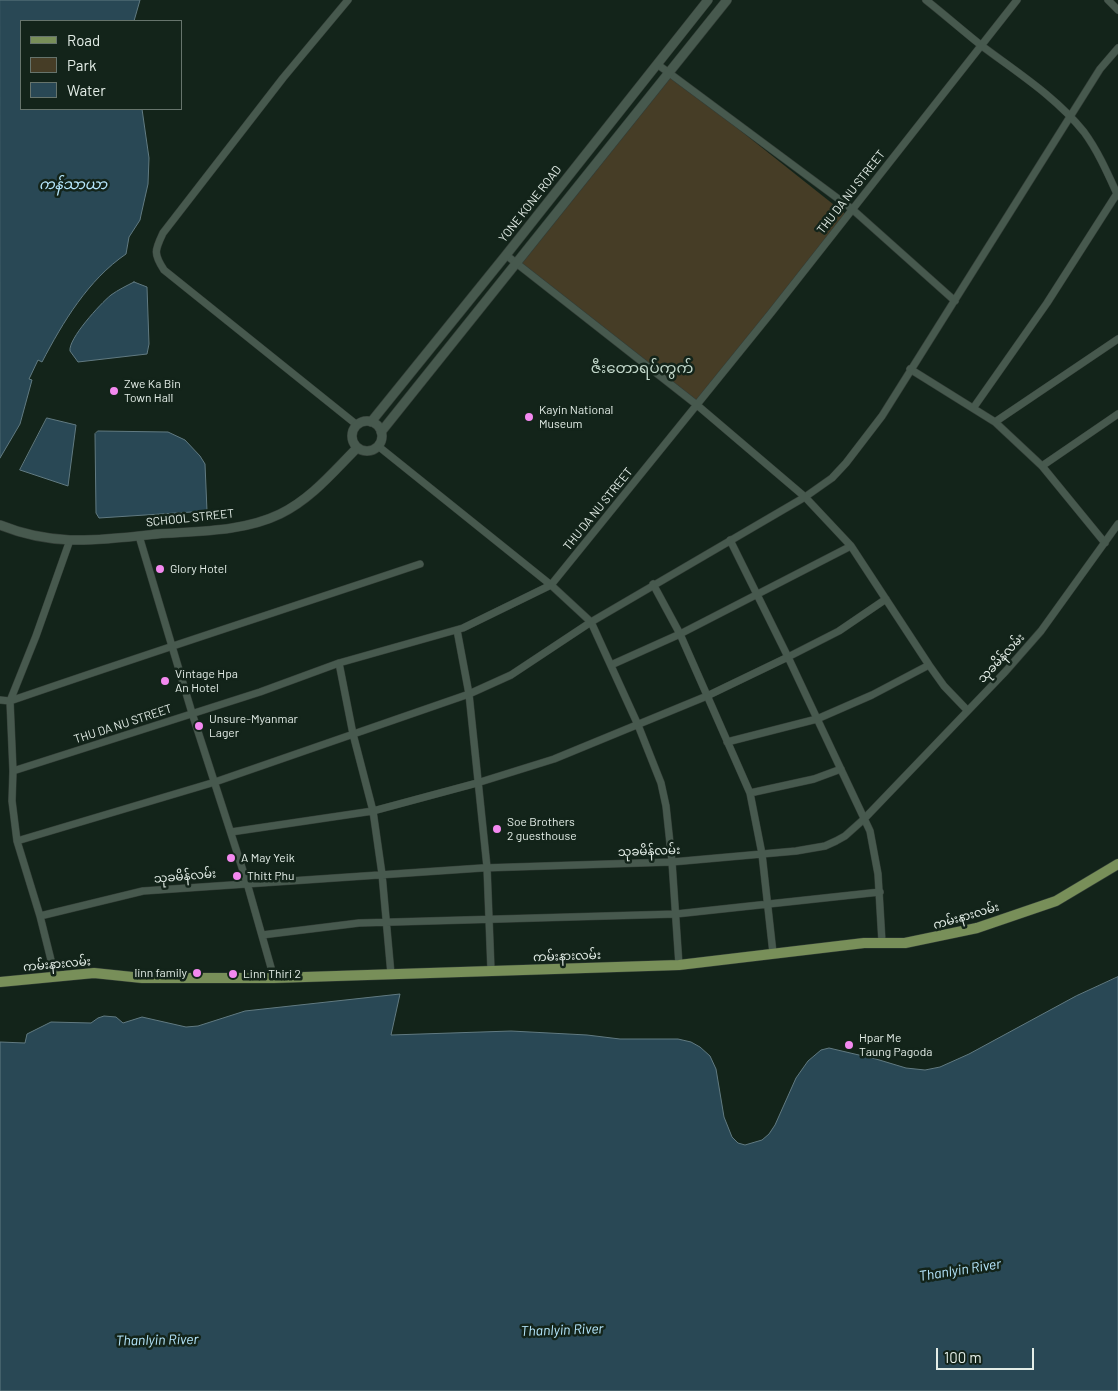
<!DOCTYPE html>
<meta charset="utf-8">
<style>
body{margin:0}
#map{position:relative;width:1118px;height:1391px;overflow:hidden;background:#13241a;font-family:Barlow,sans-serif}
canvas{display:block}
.legend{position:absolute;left:20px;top:20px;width:162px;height:90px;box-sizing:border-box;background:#13241a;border:1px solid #66746c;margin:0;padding:6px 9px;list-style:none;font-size:15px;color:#e3ede7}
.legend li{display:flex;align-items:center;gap:10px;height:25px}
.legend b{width:25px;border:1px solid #66746c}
.scale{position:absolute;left:936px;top:1348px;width:98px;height:22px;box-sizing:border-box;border:2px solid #e3ede7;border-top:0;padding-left:6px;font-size:15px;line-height:18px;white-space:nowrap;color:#e3ede7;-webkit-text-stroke:4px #13241a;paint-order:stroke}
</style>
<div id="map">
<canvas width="1118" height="1391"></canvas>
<ul class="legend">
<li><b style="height:6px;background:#788f59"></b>Road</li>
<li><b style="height:14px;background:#463d26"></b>Park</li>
<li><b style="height:14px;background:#294855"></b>Water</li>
</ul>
<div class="scale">100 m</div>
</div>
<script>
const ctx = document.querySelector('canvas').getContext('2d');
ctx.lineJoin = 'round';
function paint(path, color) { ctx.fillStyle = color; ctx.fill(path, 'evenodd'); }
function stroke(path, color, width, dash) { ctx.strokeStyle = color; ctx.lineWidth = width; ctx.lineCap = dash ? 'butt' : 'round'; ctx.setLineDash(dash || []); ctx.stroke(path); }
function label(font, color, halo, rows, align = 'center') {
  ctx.font = font + ' Barlow,"Noto Sans Myanmar",sans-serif'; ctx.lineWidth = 5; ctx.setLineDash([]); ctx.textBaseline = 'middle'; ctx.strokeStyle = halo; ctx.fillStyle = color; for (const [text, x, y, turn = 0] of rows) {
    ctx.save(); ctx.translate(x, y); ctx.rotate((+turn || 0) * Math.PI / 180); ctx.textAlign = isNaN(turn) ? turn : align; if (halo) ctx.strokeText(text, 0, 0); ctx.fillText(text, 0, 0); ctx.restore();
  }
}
const green = new Path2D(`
 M668,73L848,216L697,405L516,264Z`);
const water = new Path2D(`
 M0,0H140L134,21H21V109H142L149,158L148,184L141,215L140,220L129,237L126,254C88,280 63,322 42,362L38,360L29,379L32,380L20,424L0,458Z
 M134,282L147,287L149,344L147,354L78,362L70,351C68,339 100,304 111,295C118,290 126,286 134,282Z
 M47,418L76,425L68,486L20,470Z
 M98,431L168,432L185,440L200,456L205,464L207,511L99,518L96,513L95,434Z
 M1118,977V1391H0V1042L25,1043L27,1034L51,1022L91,1023L98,1018L104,1016L116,1017L123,1023L142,1017L186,1027L198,1026L245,1011L400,994L391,1035L511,1031L587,1035L620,1039H678L691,1042L700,1047L710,1056L716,1069L724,1117L732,1137L738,1143L745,1145L762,1140L769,1134L775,1125L796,1078L808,1061L821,1050L829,1048L876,1059L906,1068L925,1070L940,1067L969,1054L1076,996Z`);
const minor = new Path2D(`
 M348,0L283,78L163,233C155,250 153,253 164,270L357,425
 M926,0C945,15 963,31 982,46C1018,73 1056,97 1084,132C1098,151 1108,174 1118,196
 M1108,0L1118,10
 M657,64L852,209L955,301
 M506,255L697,405L805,497L851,546L929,665L944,686L967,710
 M910,369L995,422L1042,466L1105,543
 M974,407L1047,303L1118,192
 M995,422L1118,339
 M378,446L551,585L591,622L638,725L661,783L666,806L672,862L679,965
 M1042,466L1118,414
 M139,536L192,713L247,883L274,978
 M730,540L788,657L870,831L878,874L882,942
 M653,584L680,634L750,793L762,854L773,953
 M457,630L469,694L487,867L491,970
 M339,663L353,734L373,811L382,874L391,974
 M611,665L680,634L851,546
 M0,700L10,701C146,654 283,610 420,564
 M727,742L817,719L872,695L929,665
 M13,771L260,692L339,663L463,628L551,585L771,313L1017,0
 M750,793L814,779L841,769
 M231,832L373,811L477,783L554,759L707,696L788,657L839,631L886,599
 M17,841L215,782L469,694L511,675L591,622L805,497L832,478L846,463L882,416L1100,69L1118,48
 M40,916L143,891L482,868L672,862L796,851L825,846L836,841L845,836L864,819L1005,672L1041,631L1118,524
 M262,935L359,923L676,914L880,892
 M55,976L40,916L17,841L12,801L13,771L10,701L36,636L70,540`);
const tertiary = new Path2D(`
 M352 436a15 15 0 1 1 30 0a15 15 0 1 1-30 0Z
 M371,422L506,255L708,0
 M381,432L727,0
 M0,525C22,534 46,539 70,540C97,541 130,537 157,534C197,531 243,532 280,514C311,499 333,472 357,448`);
const primary = new Path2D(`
 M0,982L94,973L142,978H274L679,965L864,943H905L977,928L1056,901L1118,864`);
const markers = [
 [114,391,5,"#f489f0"],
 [529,417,5,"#f489f0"],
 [160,569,5,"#f489f0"],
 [165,681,5,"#f489f0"],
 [199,726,5,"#f489f0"],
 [497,829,5,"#f489f0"],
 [231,858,5,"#f489f0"],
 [237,876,5,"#f489f0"],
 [197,973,5,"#f489f0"],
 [233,974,5,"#f489f0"],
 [849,1045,5,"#f489f0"]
];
const streetNames = [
 ["THU DA NU STREET",851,192,-52],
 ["YONE KONE ROAD",530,204,-52],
 ["THU DA NU STREET",598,509,-51],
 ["SCHOOL STREET",190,518,-6],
 ["သုခမိန်လမ်း",1001,658,-47],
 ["THU DA NU STREET",123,724,-18],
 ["သုခမိန်လမ်း",649,851,-2],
 ["သုခမိန်လမ်း",185,876,-5],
 ["ကမ်းနားလမ်း",966,916,-16],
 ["ကမ်းနားလမ်း",567,956,-2],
 ["ကမ်းနားလမ်း",57,964,-5]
];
const poiNames = [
 ["Zwe Ka Bin",124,384],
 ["Town Hall",124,398],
 ["Kayin National",539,410],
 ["Museum",539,424],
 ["Glory Hotel",170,569],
 ["Vintage Hpa",175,674],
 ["An Hotel",175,688],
 ["Unsure-Myanmar",209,719],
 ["Lager",209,733],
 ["Soe Brothers",507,822],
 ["2 guesthouse",507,836],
 ["A May Yeik",241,858],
 ["Thitt Phu",247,876],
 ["linn family",187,973,"right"],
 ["Linn Thiri 2",243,974],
 ["Hpar Me",859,1038],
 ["Taung Pagoda",859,1052]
];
const waterNames = [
 ["ကန်သာယာ",73,184],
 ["Thanlyin River",960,1270,-9],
 ["Thanlyin River",562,1330,-2],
 ["Thanlyin River",157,1340,-1]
];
const quarterNames = [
 ["ဇီးတောရပ်ကွက်",642,368]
];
paint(green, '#463d26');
paint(water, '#294855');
stroke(water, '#617a81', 1);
stroke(minor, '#333e37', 8);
stroke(tertiary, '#333e37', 10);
stroke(primary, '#333e37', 11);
stroke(minor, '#47594e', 7);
stroke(tertiary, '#47594e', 9);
stroke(primary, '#788f59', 10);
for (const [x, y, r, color] of markers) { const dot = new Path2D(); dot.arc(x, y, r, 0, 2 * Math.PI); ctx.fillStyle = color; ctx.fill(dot); stroke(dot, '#13241a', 2); }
label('12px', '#e3ede7', '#13241a', streetNames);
label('12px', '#e3ede7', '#13241a', poiNames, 'left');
label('italic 14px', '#b7e8fe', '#13241a', waterNames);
label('15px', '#c2d7ca', '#13241a', quarterNames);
</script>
